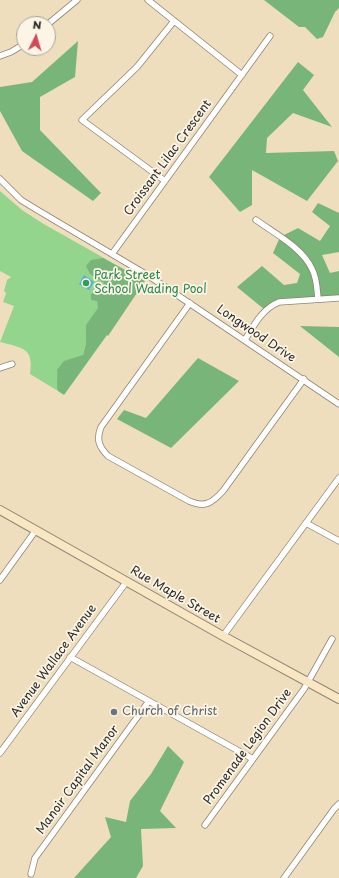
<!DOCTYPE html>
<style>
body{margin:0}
#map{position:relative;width:339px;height:878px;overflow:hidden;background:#efdebd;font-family:"Playpen Sans",sans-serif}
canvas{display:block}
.north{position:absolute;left:16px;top:16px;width:40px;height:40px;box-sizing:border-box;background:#fcf5e5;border:1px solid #a8a49b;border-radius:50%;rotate:5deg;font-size:11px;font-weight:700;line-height:16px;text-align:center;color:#2b2b2b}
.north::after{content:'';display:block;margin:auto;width:14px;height:18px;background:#d1495b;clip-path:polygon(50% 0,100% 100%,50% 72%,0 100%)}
</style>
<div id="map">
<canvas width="339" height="878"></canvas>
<div class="north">N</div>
</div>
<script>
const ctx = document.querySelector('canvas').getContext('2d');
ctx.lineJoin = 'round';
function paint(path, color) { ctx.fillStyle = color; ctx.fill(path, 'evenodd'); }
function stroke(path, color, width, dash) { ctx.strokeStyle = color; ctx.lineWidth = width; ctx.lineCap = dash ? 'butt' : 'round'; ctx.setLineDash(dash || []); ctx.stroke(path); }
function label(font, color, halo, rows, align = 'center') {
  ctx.font = font + ' "Playpen Sans",sans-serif'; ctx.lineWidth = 3.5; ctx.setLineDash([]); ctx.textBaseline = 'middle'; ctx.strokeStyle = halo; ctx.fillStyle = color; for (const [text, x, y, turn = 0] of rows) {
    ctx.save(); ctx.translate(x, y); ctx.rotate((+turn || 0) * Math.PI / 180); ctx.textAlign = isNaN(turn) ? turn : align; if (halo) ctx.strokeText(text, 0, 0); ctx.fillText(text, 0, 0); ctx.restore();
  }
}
const green = new Path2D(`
 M0,191L22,210L42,223L134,275L90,326L83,355L58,391L30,374C34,347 22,348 0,342L14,306L3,302L6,293L4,291L7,280L11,277L0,271Z`);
const forest = new Path2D(`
 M264,0H339V8L335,12L323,37L317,39L305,27H299Z
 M78,41L75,77L40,97V130L101,193L93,201L22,151L0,111V87L32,82Z
 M298,62L314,75L303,90L332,127L293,113L267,138L266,153L334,151L338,161L307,201L252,170V205L240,212L209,177Z
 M318,203L339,213V252L322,255L330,273L339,271V298L279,302L265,310L237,287L262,266L284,285L297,283L300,274L273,253L280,237L298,228L320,241L330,226L312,212Z
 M103,258L145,281L108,336L107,335L64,395L58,391C56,384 58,377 57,370L64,361L83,355L86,343V325L98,308L97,301L91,300V294L106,287L103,282L90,274L86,266L91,260Z
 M300,326L339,327V357Z
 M198,358L239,381L171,448L117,419L124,410L146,418Z
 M168,746L184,762L160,811L176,828L141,829L143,866L136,878H74L111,837L105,817L126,822L130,801L151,774Z`);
const water = new Path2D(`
 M84,275L94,282L89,290L79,284Z`);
const street = new Path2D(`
 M148,0L242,75
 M48,24L77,0
 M0,56L11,52L24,44
 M0,179L21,200L39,211L149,276L339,404
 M165,181L82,120L137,67L174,21
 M256,220C274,233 303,248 312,269C317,278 317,289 318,299
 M112,254L270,36
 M190,303L101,427C96,439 99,447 108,456L189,501C205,508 212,503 223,491L304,379
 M245,340C254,325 262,309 279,302L339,298
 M0,368L12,364
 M306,523L339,541
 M0,580L36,530
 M223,636L339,478
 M70,657L253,759
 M0,753L127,581
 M205,825L304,689L332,639
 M31,874L35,858L149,701
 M284,878L334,809L339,804`);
const secondary = new Path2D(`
 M0,510L223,636L339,699`);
const markers = [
 [86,283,4,"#2e9e5b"],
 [114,712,4,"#6b7280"]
];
const streetNames = [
 ["Croissant Lilac Crescent",168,158,-54],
 ["Longwood Drive",256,334,34],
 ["Rue Maple Street",175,595,30],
 ["Avenue Wallace Avenue",54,661,-54],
 ["Promenade Legion Drive",248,747,-54],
 ["Manoir Capital Manor",78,780,-54]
];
const leisureNames = [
 ["Park Street",94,276],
 ["School Wading Pool",94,290]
];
const worshipNames = [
 ["Church of Christ",122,712]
];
paint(green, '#94d58d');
paint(forest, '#77b678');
paint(water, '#5faed9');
stroke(street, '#8d8474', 7);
stroke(secondary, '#8d8474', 10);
stroke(street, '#fff', 5.5);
stroke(secondary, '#f9e7c3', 8);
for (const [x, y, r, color] of markers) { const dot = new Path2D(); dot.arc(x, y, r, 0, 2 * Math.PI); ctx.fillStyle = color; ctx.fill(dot); stroke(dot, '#fcf5e5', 1.5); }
label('12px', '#2b2b2b', '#fcf5e5', streetNames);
label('12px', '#27864d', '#fcf5e5', leisureNames, 'left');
label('12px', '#5b616d', '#fcf5e5', worshipNames, 'left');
</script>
